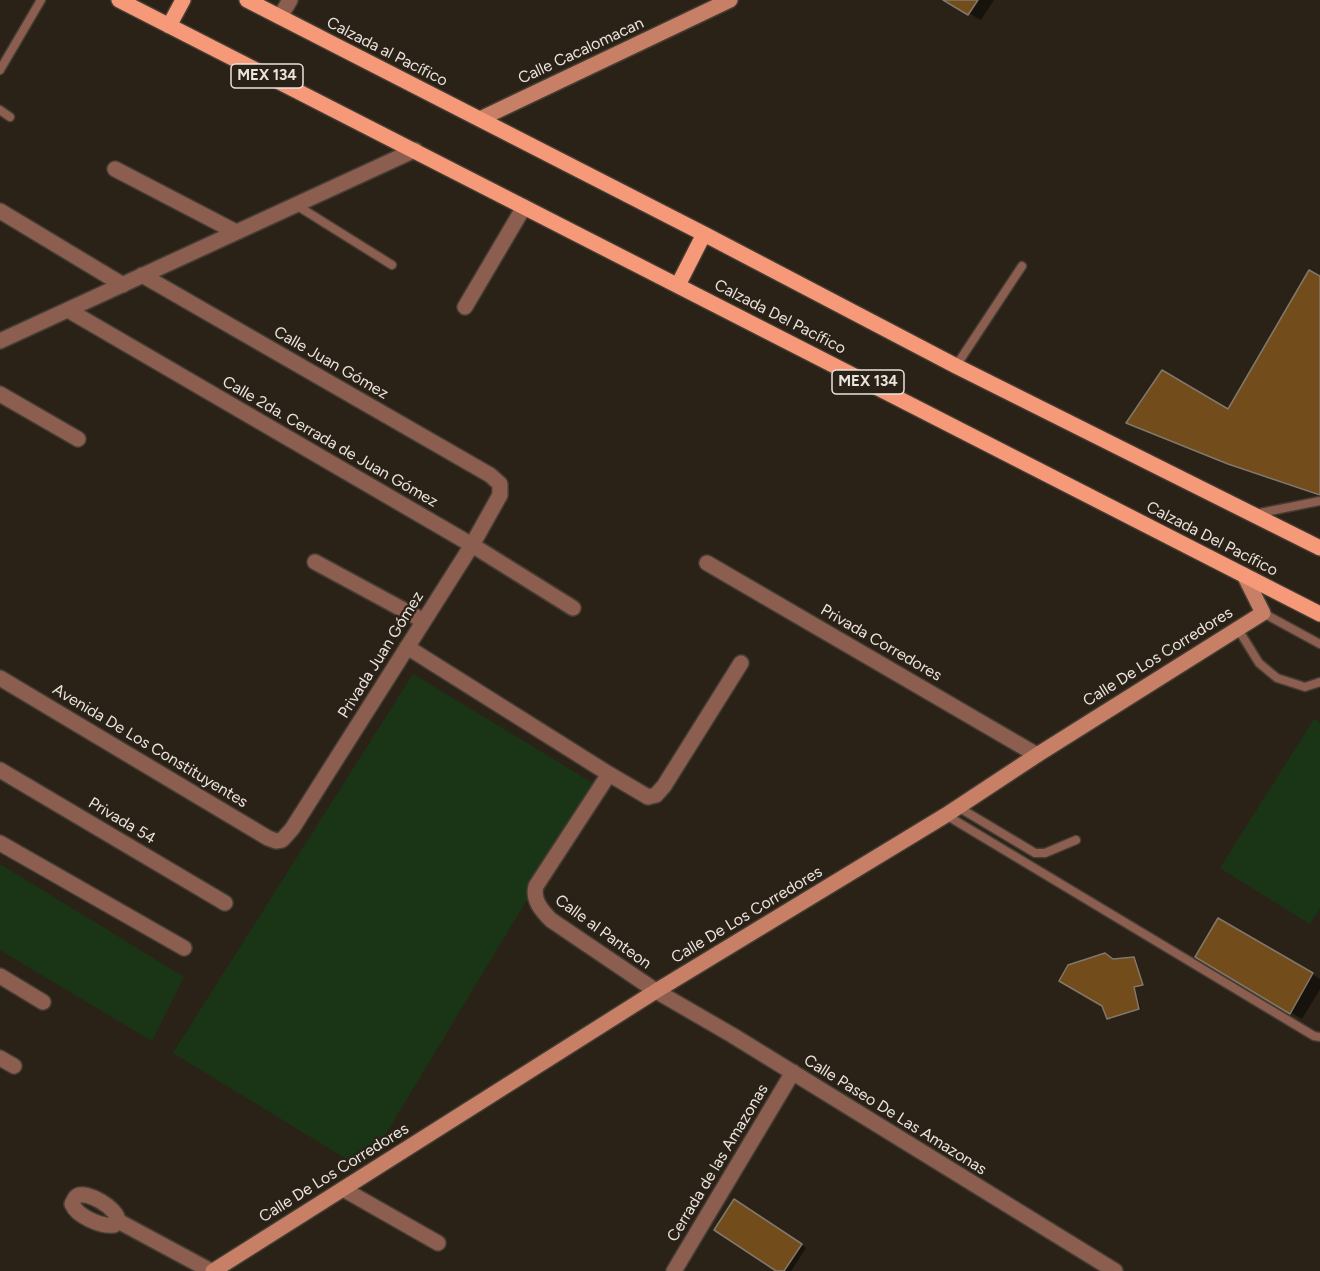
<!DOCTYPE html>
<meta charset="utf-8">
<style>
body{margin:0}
canvas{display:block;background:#2a2117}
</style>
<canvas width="1320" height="1271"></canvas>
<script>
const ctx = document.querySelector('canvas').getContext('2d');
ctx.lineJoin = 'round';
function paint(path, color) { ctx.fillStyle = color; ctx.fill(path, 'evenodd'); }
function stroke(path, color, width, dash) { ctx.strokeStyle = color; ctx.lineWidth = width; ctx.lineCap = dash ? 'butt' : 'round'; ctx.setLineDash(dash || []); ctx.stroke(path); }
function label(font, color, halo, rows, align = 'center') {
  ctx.font = font + ' Figtree,sans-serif'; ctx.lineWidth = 4.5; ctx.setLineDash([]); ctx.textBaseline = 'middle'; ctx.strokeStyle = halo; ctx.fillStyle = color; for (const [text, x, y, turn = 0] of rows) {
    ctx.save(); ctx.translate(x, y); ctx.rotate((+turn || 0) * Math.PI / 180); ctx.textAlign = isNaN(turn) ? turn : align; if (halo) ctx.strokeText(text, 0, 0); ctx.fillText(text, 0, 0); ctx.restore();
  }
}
const green = new Path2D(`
 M413,674L596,785L372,1157L358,1166L173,1053Z
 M1314,719L1320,723V909L1310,924L1220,868Z
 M0,864L184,977L152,1041L0,950Z`);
const shadow = new Path2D(`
 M946,0H994L981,20Z
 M1320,278V496L1237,467L1135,427L1229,411Z
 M1218,920L1320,979V989L1302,1019L1197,957Z
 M1133,958L1136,959L1144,986L1135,988L1141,1009L1111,1019L1108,1018L1113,960Z
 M739,1204L806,1248L791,1271H778Z`);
const building = new Path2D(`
 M943,0H978L968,15Z
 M1309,270L1320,276V495L1228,464L1126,423L1162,370L1228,409Z
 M1218,918L1313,973L1290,1014L1195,957Z
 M1105,953L1113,959L1134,957L1143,985L1134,987L1139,1009L1107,1019L1102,1006L1059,981L1068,965Z
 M734,1199L802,1244L784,1271H776L714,1230Z`);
const lane = new Path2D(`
 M0,70L41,0
 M0,110L10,117
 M296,205L392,265
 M956,366L1022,266
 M1255,514L1320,501
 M1263,613L1320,644
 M1238,629L1259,663L1277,678L1305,687L1320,682
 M958,807L1035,853H1045L1076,840
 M946,815L1314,1036L1320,1037`);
const street = new Path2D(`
 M280,17L290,0
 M115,169L236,232
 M0,211L123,285
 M465,307L524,207
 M68,310L472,545L573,608
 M0,341L415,150
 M0,394L78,439
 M315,562L424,621
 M707,563L1037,755
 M407,647L609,774L648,797L656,795L664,786L741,663
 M0,678L268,838L276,841L282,840L292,829L472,545L500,495V484L490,475L142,275
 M0,770L225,903
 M609,774L536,886C532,900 542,911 551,920L656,991L732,1035L1115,1271
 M0,843L184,948
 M0,976L43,1002
 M0,1058L14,1066
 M343,1189L438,1243
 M118,1221L114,1225C101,1227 77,1216 72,1204C73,1202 75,1197 77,1196C86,1190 118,1208 118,1221L211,1271
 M674,1271L793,1072`);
const secondary = new Path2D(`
 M480,119L730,0
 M213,1271L656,991L946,815L1037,755L1263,613L1244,575`);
const primary = new Path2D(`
 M119,0L1320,614
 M247,0L704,234L956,366L1320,548
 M169,26L183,0
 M678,285L704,234`);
const shields = [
 [267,76,72],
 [868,382,72]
];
const shieldNames = [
 ["MEX 134",267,76],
 ["MEX 134",868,382]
];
const streetNames = [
 ["Calle Cacalomacan",581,51,-25],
 ["Calzada al Pacífico",387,52,27],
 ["Calzada Del Pacífico",780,317,27],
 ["Calle Juan Gómez",331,363,30],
 ["Calle 2da. Cerrada de Juan Gómez",330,442,30],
 ["Calzada Del Pacífico",1212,539,27],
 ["Privada Corredores",881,643,30],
 ["Privada Juan Gómez",381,655,-58],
 ["Calle De Los Corredores",1158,657,-32],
 ["Avenida De Los Constituyentes",150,746,31],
 ["Privada 54",122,821,31],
 ["Calle De Los Corredores",747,915,-31],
 ["Calle al Panteon",603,932,36],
 ["Calle Paseo De Las Amazonas",895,1115,32],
 ["Cerrada de las Amazonas",718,1163,-59],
 ["Calle De Los Corredores",334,1173,-32]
];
paint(green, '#1a3516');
paint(shadow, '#0007');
paint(building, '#724d1b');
stroke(building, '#81776b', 1.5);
stroke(lane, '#453c33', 11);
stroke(street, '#453c33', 18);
stroke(secondary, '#453c33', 18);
stroke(primary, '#453c33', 18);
stroke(lane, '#8b5e4f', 8);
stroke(street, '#8b5e4f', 15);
stroke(secondary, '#c77f66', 15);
stroke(primary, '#f59978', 15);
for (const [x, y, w] of shields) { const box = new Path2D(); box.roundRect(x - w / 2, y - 12, w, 24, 4.5); ctx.fillStyle = '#2a2117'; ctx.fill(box); stroke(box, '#eae4de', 1.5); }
label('bold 15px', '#eae4de', null, shieldNames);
label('16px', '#eae4de', '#2a2117', streetNames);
</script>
